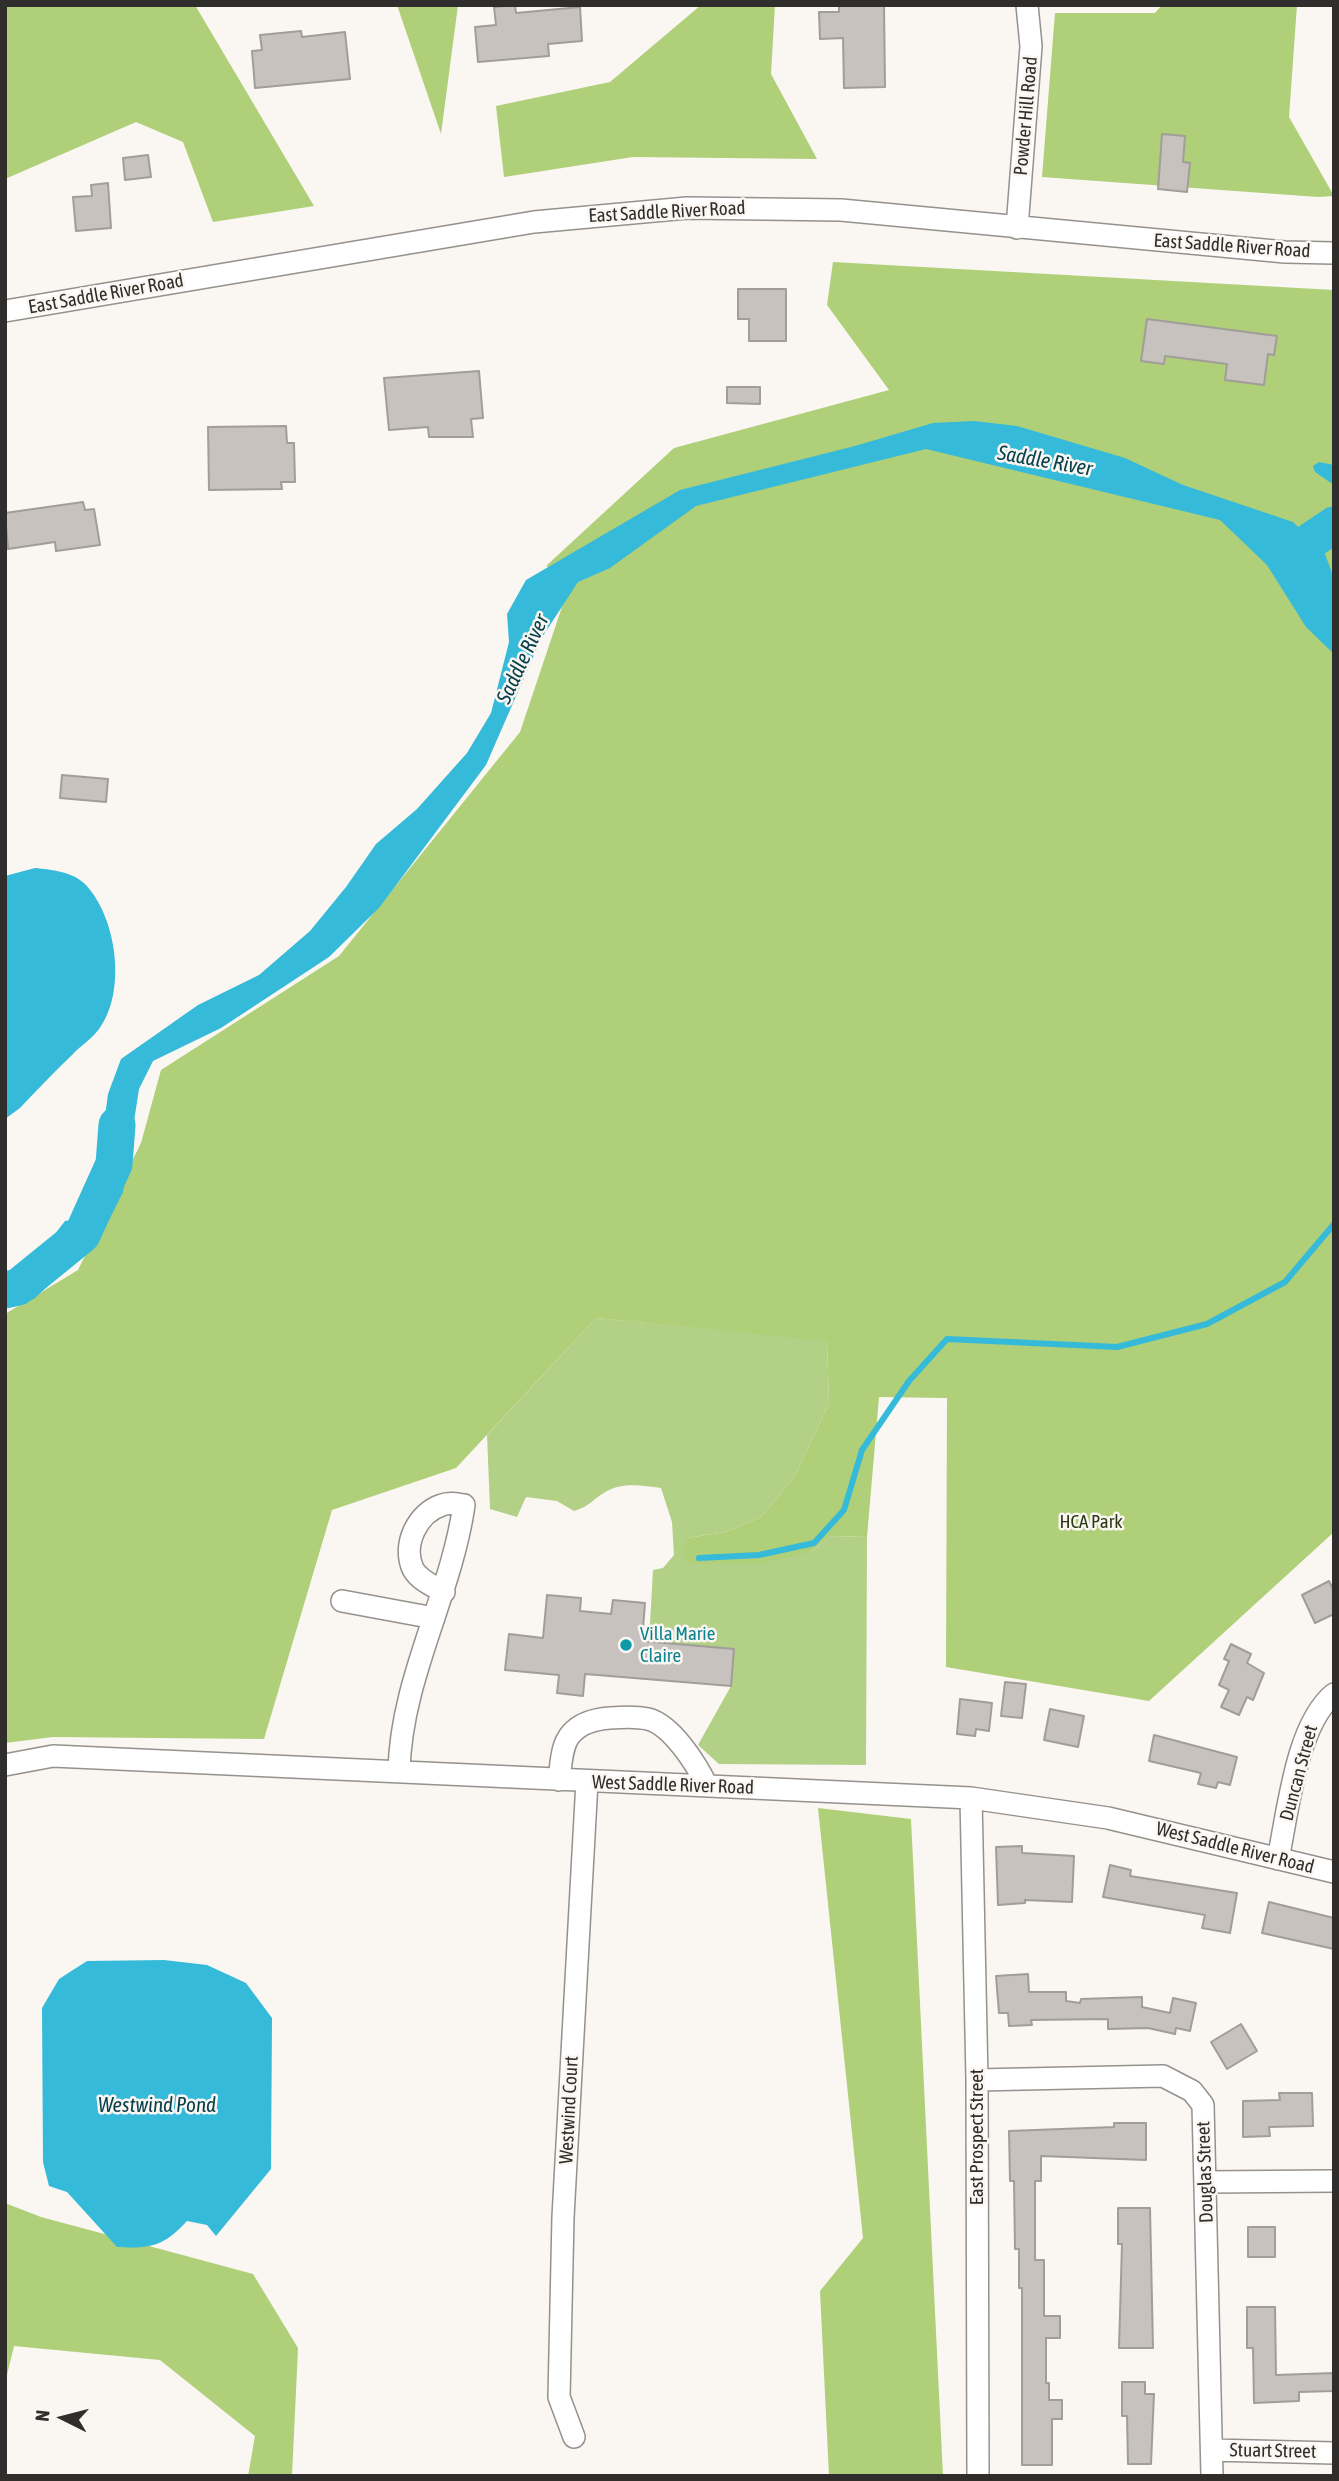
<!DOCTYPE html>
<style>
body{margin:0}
#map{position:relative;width:1339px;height:2481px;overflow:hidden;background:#faf6f1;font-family:"Asap Condensed",sans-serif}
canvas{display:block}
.frame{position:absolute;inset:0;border:7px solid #302e2c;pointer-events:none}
.north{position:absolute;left:28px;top:2383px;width:70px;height:70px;-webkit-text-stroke:5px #faf6f1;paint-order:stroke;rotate:276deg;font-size:19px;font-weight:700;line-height:28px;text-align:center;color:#302e2c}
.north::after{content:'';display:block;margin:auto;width:24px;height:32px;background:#302e2c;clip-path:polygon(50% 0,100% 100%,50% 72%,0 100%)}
</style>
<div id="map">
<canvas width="1339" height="2481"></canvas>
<div class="frame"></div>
<div class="north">N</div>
</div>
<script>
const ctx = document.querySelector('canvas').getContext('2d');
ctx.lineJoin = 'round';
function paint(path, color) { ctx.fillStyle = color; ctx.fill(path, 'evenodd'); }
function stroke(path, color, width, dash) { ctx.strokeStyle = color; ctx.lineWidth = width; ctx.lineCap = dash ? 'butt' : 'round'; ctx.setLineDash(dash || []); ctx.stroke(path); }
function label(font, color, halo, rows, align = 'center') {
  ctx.font = font + ' "Asap Condensed",sans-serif'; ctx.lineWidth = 5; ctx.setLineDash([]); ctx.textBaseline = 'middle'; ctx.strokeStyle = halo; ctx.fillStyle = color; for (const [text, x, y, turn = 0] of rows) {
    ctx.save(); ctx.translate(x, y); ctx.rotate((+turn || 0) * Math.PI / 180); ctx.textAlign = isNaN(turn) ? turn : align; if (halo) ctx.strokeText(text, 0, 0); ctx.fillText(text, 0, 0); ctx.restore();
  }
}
const green = new Path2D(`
 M596,1318L827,1340L829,1403L795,1476L761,1517L726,1532L687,1538L810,1552L831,1536L867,1537L866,1765L719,1764L698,1745L731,1686L734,1649L649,1641L653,1570L663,1568L674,1555L672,1522L661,1488C643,1486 624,1482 607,1491C594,1498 589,1507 574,1511L557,1501L526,1497L517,1517L490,1509L487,1435Z`);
const forest = new Path2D(`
 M5,5H195L314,206L213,222L183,142L136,122L5,179Z
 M397,5H458L441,134Z
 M701,5H775L771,74L817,159L633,157L504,177L496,106L610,82Z
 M1162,5H1297L1289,117L1334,196L1318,197L1042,177L1055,13H1155Z
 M833,262L1334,290V1532L1149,1701L946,1667L947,1398L879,1397L867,1537L831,1536L810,1552L757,1564L687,1563L681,1553L687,1538L726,1532L761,1517L795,1476L829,1403L827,1341L596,1318L456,1468L332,1510L264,1739L53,1737L5,1743V1314L78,1270L141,1143L161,1070L339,956L520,732L572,577L546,566L674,448L889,390L827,305Z
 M818,1808L911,1819L943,2476H829L820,2291L863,2238Z
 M5,2203L41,2217L253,2274L298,2348L292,2476H248L255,2436L160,2360L14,2346L5,2383Z`);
const water = new Path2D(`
 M974,421L1017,426L1125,458L1183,485L1293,522L1325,554L1332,573L1334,654L1306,627L1267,565L1220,520L926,449L696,506L610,568L578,582L541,639L486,765L379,908L329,957L221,1028L153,1061L139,1089L123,1192L103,1232L34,1299L5,1307V1280L33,1262L65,1221L83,1218L99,1207L108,1189L110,1171L103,1152L105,1116L108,1094L121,1059L198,1005L259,975L310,931L346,887L376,844L417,809L467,753L491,713L509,642L507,614L526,580L680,490L855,446L933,423Z
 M1319,462L1334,465V485L1315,472L1313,466Z
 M35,868C52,870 71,871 85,884C117,917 127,992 99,1029C92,1039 80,1046 72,1055C54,1072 37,1090 20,1108L5,1119V876Z
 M164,1960L207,1965L246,1983L272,2018L271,2169L216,2236L207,2225L187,2221C164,2246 151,2249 117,2247L67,2192L49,2186L43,2162L42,2008L59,1979L87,1961Z`);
const stream = new Path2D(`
 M699,1558L759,1555L814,1543L844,1510L862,1450L909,1381L947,1339L1117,1347L1207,1324L1285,1282L1334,1224`);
const river = new Path2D(`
 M1269,535L1297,550L1334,525
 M5,1290L18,1287L82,1235L114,1164L117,1125`);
const building = new Path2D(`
 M515,5L516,13L580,7L582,41L548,44L549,56L478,62L475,27L496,25L494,7Z
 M839,5H884L885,87L844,88L843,38L820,39L819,12H839Z
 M301,31L302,37L345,32L350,79L255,88L252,51L262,50L260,35Z
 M1162,134L1185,136L1183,162L1190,163L1187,192L1158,189Z
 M148,155L151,177L125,180L123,158Z
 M108,183L111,228L76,231L73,197L92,196L91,185Z
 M738,289H786V341H749V319H738Z
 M1147,319L1277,336L1274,355L1268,354L1264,385L1225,380L1227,364L1165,356L1164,364L1141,361Z
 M479,371L483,418L471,419L473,437H429L428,427L389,430L384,378Z
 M727,387H760V404L727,403Z
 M286,426L287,443H294L295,482H281L282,489L209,490L208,427Z
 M83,502L85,510L94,509L100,545L56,551L55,542L8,549L5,513Z
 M62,775L108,779L106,802L60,798Z
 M1329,1581L1334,1591V1614L1315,1623L1302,1595Z
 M547,1595L581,1598L580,1611L611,1614L613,1600L645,1603L642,1641L734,1649L731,1686L585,1674L583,1696L557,1693L559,1675L505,1670L509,1634L543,1638Z
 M1231,1644L1251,1654L1247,1663L1264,1673L1253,1700L1247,1697L1239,1715L1221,1707L1229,1690L1219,1685L1229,1661L1224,1659Z
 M1005,1682L1026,1684L1022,1718L1001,1716Z
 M960,1699L992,1703L989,1731L976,1729L975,1736L957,1734Z
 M1050,1709L1084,1716L1078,1747L1044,1740Z
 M1154,1735L1237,1757L1230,1785L1218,1782L1216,1788L1198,1784L1201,1773L1149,1761Z
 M1022,1846V1853L1074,1856L1072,1902L1025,1900V1903L998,1905L996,1847Z
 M1110,1865L1131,1870L1130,1876L1237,1893L1230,1933L1202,1928L1205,1915L1103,1897Z
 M1269,1902L1334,1918V1949L1262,1933Z
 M1028,1974L1029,1992H1066V2001L1080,2003L1081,1999L1142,1997V2007L1170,2013L1173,1998L1196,2003L1190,2031L1176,2028L1175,2034L1148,2028L1108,2029V2019L1031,2020L1032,2025L1009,2026L1008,2013H999L996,1976Z
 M1241,2024L1257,2051L1227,2069L1211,2042Z
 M1279,2093H1312L1313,2126L1269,2127L1270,2136L1243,2137V2101L1280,2100Z
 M1114,2123H1146V2160L1041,2156V2181H1035V2260H1044V2316H1060V2338H1046V2383H1049V2400H1062V2419H1052V2465H1022V2288H1019V2249H1015L1014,2181H1010L1009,2131L1114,2127Z
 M1118,2208H1150L1153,2348H1119L1122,2244H1118Z
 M1248,2227H1275V2257H1248Z
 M1247,2307H1275L1276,2375L1334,2373V2391L1299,2392V2401L1254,2403L1253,2348H1247Z
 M1122,2382H1145V2394H1154L1151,2464H1128L1127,2416H1122Z`);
const minor = new Path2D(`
 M1017,228L1031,46L1027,5
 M5,311L534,222L687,208L841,210L1285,252L1334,253
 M342,1601L434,1618
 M5,1765L53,1756L971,1798L1108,1818L1334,1872
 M399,1771C401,1678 451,1596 464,1505C457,1504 449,1502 442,1505C417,1513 402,1545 413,1569C419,1580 433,1586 444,1592
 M559,1780C561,1766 561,1745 571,1734C581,1722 596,1719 610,1718C622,1717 635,1716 648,1719C672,1725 697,1765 707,1786
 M971,1798L977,2080L978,2476
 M1278,1859C1288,1812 1296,1725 1334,1694
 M977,2080L1163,2076L1192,2091L1203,2105L1212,2476
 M1206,2182L1334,2181
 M574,2437L559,2397L563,2217L587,1781
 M1212,2450L1334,2453`);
const markers = [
 [626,1645,7,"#0f9aa8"]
];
const streetNames = [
 ["Powder Hill Road",1026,116,-85],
 ["East Saddle River Road",667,212,-3],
 ["East Saddle River Road",1232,246,4],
 ["East Saddle River Road",106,294,-10],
 ["Duncan Street",1299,1773,-75],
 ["West Saddle River Road",673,1785,2],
 ["West Saddle River Road",1235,1848,14],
 ["Westwind Court",569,2110,-87],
 ["East Prospect Street",977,2137,-90],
 ["Douglas Street",1205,2172,-92],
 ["Stuart Street",1273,2451,1]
];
const parkNames = [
 ["HCA Park",1091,1522]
];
const cultureNames = [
 ["Villa Marie",640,1634],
 ["Claire",640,1656]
];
const waterNames = [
 ["Saddle River",1045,461,10],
 ["Saddle River",523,659,-65],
 ["Westwind Pond",157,2105]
];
paint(green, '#b3d087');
paint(forest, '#afcf79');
paint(water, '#36bada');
stroke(stream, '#36bada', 6);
stroke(river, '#36bada', 37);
paint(building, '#c7c2be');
stroke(building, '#a19d99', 2);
stroke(minor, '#95918d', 24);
stroke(minor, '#fff', 21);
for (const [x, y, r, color] of markers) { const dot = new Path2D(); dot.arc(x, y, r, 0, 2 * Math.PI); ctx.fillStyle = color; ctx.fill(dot); stroke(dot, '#faf6f1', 2.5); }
label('19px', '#302e2c', '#faf6f1', streetNames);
label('19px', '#2c3915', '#faf6f1', parkNames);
label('19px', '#0d838f', '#faf6f1', cultureNames, 'left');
label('italic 21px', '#07414e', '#faf6f1', waterNames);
</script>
